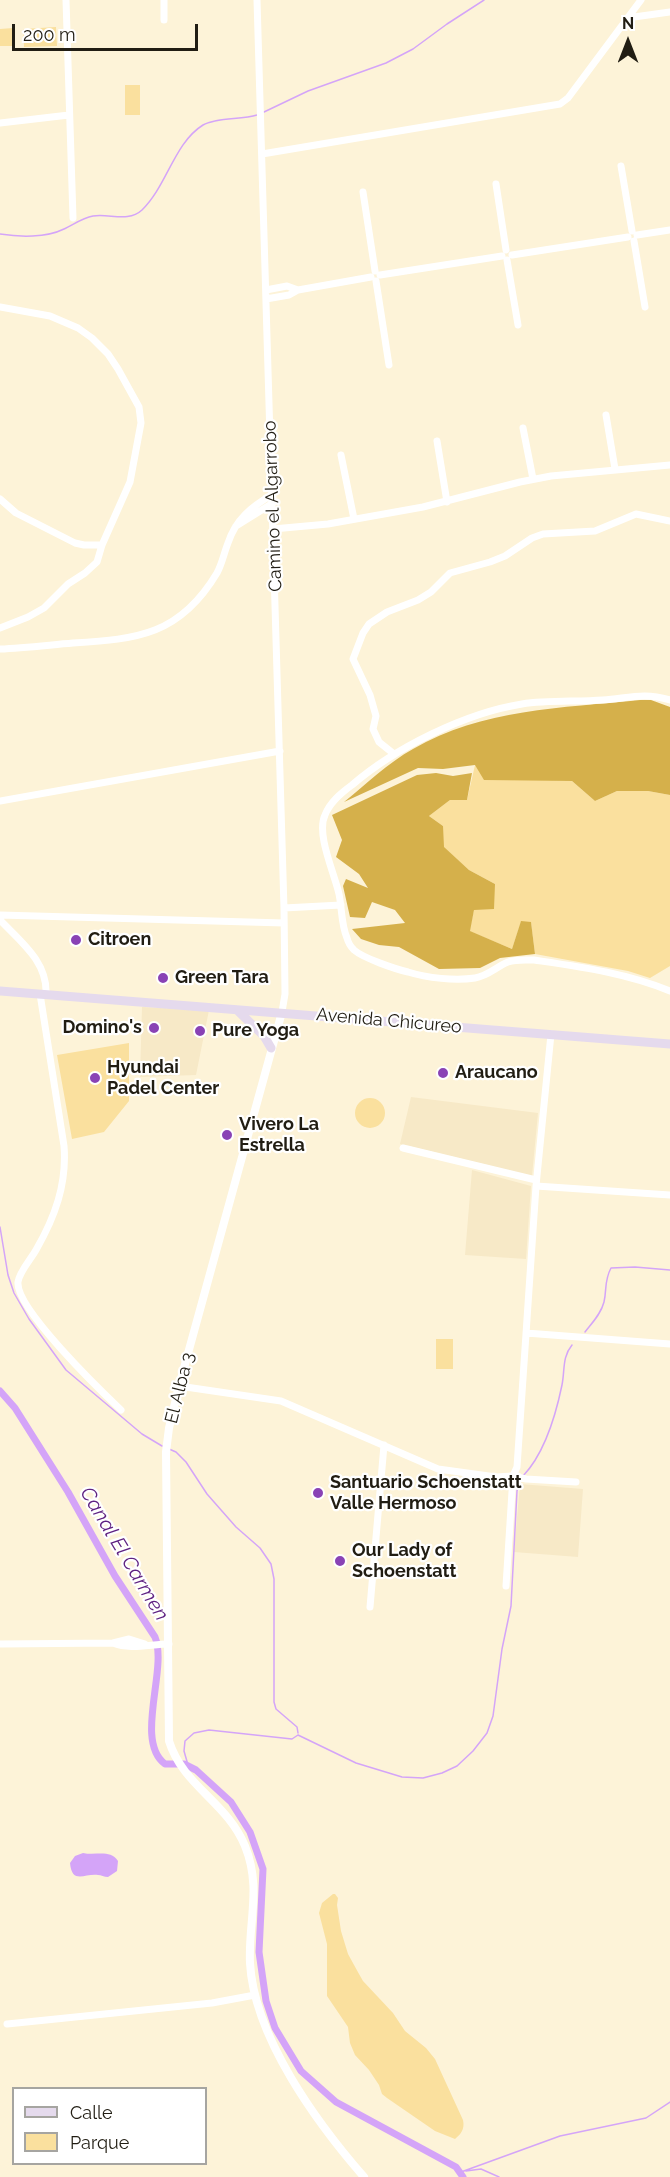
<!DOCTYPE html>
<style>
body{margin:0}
#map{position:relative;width:670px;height:2177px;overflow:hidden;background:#fdf3d8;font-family:Raleway,sans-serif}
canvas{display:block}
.legend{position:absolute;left:12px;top:2087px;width:195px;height:78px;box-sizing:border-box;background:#fff;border:2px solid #a6a5a1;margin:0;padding:8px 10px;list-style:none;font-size:18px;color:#211d13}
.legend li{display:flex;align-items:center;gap:12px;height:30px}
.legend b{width:30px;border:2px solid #a6a5a1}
.north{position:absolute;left:598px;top:12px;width:60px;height:60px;-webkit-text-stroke:4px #fff;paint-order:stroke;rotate:0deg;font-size:16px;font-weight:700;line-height:24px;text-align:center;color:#211d13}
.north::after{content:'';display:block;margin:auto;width:21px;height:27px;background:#211d13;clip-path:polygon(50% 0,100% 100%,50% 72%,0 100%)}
.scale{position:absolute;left:12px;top:24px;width:186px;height:27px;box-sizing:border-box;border:3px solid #211d13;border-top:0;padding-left:8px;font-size:18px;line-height:21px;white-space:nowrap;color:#211d13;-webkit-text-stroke:4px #fff;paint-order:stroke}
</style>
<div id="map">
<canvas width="670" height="2177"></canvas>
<ul class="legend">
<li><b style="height:8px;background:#e5daed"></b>Calle</li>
<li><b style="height:16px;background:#fae09e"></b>Parque</li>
</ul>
<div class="north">N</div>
<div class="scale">200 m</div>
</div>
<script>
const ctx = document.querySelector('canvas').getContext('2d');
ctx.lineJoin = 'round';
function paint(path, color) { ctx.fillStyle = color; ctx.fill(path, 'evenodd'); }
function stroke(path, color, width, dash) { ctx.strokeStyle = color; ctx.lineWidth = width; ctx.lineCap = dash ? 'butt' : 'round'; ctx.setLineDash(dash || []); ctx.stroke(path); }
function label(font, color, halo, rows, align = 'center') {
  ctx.font = font + ' Raleway,sans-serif'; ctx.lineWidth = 4.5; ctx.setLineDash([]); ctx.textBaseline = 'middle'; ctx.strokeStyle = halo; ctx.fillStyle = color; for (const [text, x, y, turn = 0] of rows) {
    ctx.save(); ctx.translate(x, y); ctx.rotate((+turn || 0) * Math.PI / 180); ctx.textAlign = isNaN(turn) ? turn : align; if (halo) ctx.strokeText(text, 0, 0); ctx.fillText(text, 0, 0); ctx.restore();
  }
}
const built = new Path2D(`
 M142,1007L209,1010L196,1075L140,1077Z
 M411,1097L538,1113L532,1176L400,1144Z
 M472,1170L531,1186L526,1259L465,1255Z
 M520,1484L583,1489L578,1557L514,1552Z`);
const green = new Path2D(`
 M56,27L57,46L24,47L23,29Z
 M13,28V46H0V29Z
 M125,85H140V115H125Z
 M475,765L531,779L572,781L595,801L617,791H648L670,795V966L650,978L628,971L535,954L531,923L521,922L512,949L469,931L474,910L495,884L469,870L443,847V826L429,816L450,800H467Z
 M129,1043V1101L104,1132L72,1139L57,1055Z
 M355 1113a15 15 0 1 1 30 0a15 15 0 1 1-30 0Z
 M436,1339H453V1369H436Z
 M333,1894H335L338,1898L337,1905L341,1931L348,1954L359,1974L363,1981L393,2013L405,2031L426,2048L435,2059L463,2120C465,2129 461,2134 455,2139L435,2131L387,2098L382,2094L379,2085L369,2070L355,2055L350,2043L348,2027L327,1996V1944L319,1913L322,1903Z`);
const forest = new Path2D(`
 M640,700H651L670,707V795L648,791H617L595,801L572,781L484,780L475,765L443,769L418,768L344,802C365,785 389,762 413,749C482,709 562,708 640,700Z
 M436,773L453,776L472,773L467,800H450L429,816L443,826L444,847L469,870L495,884L494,909L474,910L470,931L512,949L521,921L531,922L535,954L500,958L480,968L439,969L399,947L379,945L361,939L352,929L405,923L395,910L372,902L365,918L350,917L343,886L346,879L368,888L359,874L336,857L342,840L332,815L417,775Z`);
const water = new Path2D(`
 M83,1853C96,1856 110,1849 118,1861L117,1871L108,1877C104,1877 101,1875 98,1875C85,1873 72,1885 70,1863L75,1856Z`);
const stream = new Path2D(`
 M264,112L308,91L386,63L413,49L447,24L484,0
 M0,234C19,237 46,238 64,229C73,225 82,218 93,216C109,213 128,223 142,210C167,186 174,143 203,125C217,117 241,120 257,115
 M0,1227L8,1275L14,1293L29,1319L66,1370L142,1434L162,1446
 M585,1332C592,1323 601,1314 604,1302C607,1289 604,1281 611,1268L635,1267L670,1270
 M169,1449L176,1452L186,1462L207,1494L236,1527L260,1548L271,1564L274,1579V1702L276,1709L297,1727L298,1733
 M523,1476C544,1454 556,1414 562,1385C565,1370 562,1357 572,1345
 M188,1765L184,1751L185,1741L194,1733L209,1730L292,1739L298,1735L356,1763L402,1777L423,1778L442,1773L457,1766L473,1751L487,1733L493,1716L502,1649L511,1606L517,1491L520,1479
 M466,2171L481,2169L499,2177
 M461,2172L560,2136L646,2118L670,2102`);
const canal = new Path2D(`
 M0,1391L15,1408L68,1492L115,1576L155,1637C168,1669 134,1741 165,1764H184L196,1770L231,1802L250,1832L263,1869L259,1952L266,2001L275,2028L301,2071L336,2102L456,2167L463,2177`);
const minor = new Path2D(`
 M66,0L73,218
 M164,0V20
 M257,0L284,908L285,994L282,1012
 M627,18L670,12
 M0,123L69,115
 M262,154L560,104L568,98L641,0
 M621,166L632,231
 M496,184L506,250
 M363,192L375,271
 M637,235L670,230
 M634,241L645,307
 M512,255L628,237
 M507,260L518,325
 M380,275L502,256
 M376,281L389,365
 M266,290L287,286L298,290
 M266,299L289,295L298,290L371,277
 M0,307L50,316L78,328L92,338L108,354L118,369L139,407L141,423L130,482L102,545L97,562L85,573L68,584L44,608L28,617L0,628
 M606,415L615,469
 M523,428L533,479
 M437,441L447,502
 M341,455L354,519
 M0,499L16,513L75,543L84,545H102
 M236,526L273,503
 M273,529L328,524L423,507L520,482L551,476L670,465
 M0,649C24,648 49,645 73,643C138,639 180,635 217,573C222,564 224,553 228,543C236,519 251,507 273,494
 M670,700C644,692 629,698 603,700C577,702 548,700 522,704C465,713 395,748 352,785C341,793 330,802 325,815C316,834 334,872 339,894C342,908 341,924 347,938C348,942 351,947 354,950C363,958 395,969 408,972C427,978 455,981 475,978C488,976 496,967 508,962C517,959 525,960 534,960C581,967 626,973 670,991
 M394,754L379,742L373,729L376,716L370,695L353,659L363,633L369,624L387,612L418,600L431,592L450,573L490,562L505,556L532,538L543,534L595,531L636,514L670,521
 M0,801L280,751
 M284,908L341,905
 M0,915L284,923
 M0,920C21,942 48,962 46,995
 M40,994L64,1146C67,1184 55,1217 36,1250C31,1259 19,1272 18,1282C15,1308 101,1391 121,1410
 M403,1148L536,1180
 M536,1186L670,1195
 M526,1333L670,1344
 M179,1386L281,1401L438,1469L496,1477L513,1476L517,1467L536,1186L551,1034
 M506,1586L513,1476L526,1479L576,1482
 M370,1607L384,1445
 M113,1643L129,1639L145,1644
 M0,1644L113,1643C130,1650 151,1644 169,1644
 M7,2024L212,2003L255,1995`);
const tertiary = new Path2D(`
 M282,1012L179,1386L169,1428L166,1452L169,1741C183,1786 227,1802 245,1846C262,1888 248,1922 250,1963C254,2037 317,2123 364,2177`);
const secondary = new Path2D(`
 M0,991L670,1044
 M237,1010L264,1036L271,1048`);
const markers = [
 [76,940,6,"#8942b5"],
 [163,978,6,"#8942b5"],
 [154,1028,6,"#8942b5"],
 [200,1031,6,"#8942b5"],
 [443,1073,6,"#8942b5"],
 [95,1078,6,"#8942b5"],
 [227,1135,6,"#8942b5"],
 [318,1493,6,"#8942b5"],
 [340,1561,6,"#8942b5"]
];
const streetNames = [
 ["Camino el Algarrobo",273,506,-92],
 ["Avenida Chicureo",389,1021,5],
 ["El Alba 3",180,1388,-76]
];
const poiNames = [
 ["Citroen",88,940],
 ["Green Tara",175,978],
 ["Domino's",142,1028,"right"],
 ["Pure Yoga",212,1031],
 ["Hyundai",107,1068],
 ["Padel Center",107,1089],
 ["Araucano",455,1073],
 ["Vivero La",239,1125],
 ["Estrella",239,1146],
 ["Santuario Schoenstatt",330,1483],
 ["Valle Hermoso",330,1504],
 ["Our Lady of",352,1551],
 ["Schoenstatt",352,1572]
];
const waterNames = [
 ["Canal El Carmen",124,1554,59]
];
paint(built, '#f7e9c7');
paint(green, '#fae09e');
paint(forest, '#d5b04b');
paint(water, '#d4a4f8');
stroke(stream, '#d4a4f8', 1.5);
stroke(canal, '#d4a4f8', 7);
stroke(minor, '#fff', 7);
stroke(tertiary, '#fff', 8);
stroke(secondary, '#e5daed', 9);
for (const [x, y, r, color] of markers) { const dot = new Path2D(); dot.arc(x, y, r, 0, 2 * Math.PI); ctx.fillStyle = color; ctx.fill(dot); stroke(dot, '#fff', 2); }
label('18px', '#211d13', '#fff', streetNames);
label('bold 18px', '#211d13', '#fff', poiNames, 'left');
label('italic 20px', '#5f2282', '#fff', waterNames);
</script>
